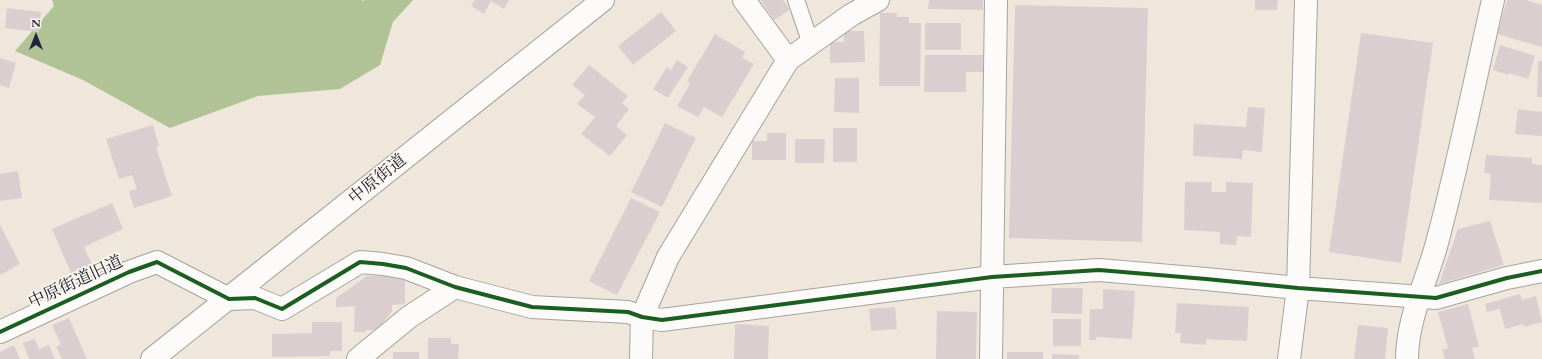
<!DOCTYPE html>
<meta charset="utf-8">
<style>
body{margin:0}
#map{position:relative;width:1542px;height:359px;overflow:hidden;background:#efe7db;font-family:Cardo,serif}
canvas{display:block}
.north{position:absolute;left:16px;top:16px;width:40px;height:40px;-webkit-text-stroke:3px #fbf7ec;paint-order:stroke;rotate:0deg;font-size:11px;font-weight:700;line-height:16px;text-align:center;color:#22223b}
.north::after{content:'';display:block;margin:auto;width:14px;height:18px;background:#22223b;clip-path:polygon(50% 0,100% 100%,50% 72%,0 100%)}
</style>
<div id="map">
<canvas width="1542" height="359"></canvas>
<div class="north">N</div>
</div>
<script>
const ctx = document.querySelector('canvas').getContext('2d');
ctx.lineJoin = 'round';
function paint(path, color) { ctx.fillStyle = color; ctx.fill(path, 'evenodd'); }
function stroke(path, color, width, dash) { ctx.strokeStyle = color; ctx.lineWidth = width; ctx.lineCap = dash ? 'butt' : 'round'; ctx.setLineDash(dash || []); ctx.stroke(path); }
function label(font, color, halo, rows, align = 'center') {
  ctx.font = font + ' Cardo,"Noto Serif JP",serif'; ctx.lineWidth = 3.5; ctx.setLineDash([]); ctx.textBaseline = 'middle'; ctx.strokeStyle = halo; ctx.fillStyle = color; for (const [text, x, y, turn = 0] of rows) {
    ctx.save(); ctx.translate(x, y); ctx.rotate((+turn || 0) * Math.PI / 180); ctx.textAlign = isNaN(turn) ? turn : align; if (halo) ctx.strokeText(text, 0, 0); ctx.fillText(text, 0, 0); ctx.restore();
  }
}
const forest = new Path2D(`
 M52,0H362L363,2L364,0H413L393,22L380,65L340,89L258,96L170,128L83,80L15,51L54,6Z`);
const building = new Path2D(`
 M475,0H509L504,9L491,1L484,14L471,6Z
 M761,0H783L790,10L774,20Z
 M929,0H983V10L928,9Z
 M1255,0H1278L1277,10H1255Z
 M1507,0H1526L1542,5V47L1497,34Z
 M1015,5L1148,8L1142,242L1009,238Z
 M7,8L41,12L39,32L5,28Z
 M661,12L676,31L633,65L618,46Z
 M880,13H897V17H909V23H921L920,86H879Z
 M925,23H961V50H925Z
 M844,31H864L865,62L830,63V42H844Z
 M1361,33L1433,43L1401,263L1329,252Z
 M715,34L745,52L742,58L754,64L722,117L704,107L698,117L677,106L690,84L687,81Z
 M1500,45L1535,56L1528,79L1509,73V75L1493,70Z
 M925,55H983V72H966V92H924Z
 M0,58L16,63L9,88L0,85Z
 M677,60L688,67L668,98L653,89L667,67L671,70Z
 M1538,61H1542V97H1537Z
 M589,65L628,96L622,103L629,109L616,126L627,135L610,156L581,134L595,117L577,104L585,95L572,85Z
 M835,78H859V113L834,112Z
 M1248,107L1265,108L1262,152L1243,150L1242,159L1193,156L1194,124L1246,127Z
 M1518,109L1542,112V136L1515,134Z
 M665,123L696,138L662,207L631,192Z
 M153,125L159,146L156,147L172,196L134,208L129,191L137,189L132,175L119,179L106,139Z
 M833,128H857V162H833Z
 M767,133H786V160H752V141H767Z
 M795,139H825L824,163H795Z
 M1486,155L1532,158V164L1542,165V203L1489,200L1491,174L1484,173Z
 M18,171L22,198L0,201V174Z
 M1185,182H1212L1211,192H1226V182L1253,183L1251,237L1237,236L1236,245L1220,244V232L1184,230Z
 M631,198L660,212L617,295L589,281Z
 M112,203L123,229L84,247L92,264L71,273L52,229Z
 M1490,221L1504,265L1439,284L1458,229Z
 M0,225L20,264L0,275Z
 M367,276H388L405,280V304L392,305V311L377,330H366V332H354L355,306L336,307V298Z
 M1052,288H1083L1082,314L1051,313Z
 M1103,289L1135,291L1132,339L1096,337V340H1089L1090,309H1103Z
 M1520,294L1522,300L1536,296L1542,322L1524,327L1523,324L1505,329L1500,309L1487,312L1485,304Z
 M1177,303L1249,307L1247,341L1206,339V345L1180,343L1181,333H1175Z
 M1468,304L1479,347L1472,348L1475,359H1445L1442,350L1448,348L1438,312Z
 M895,307L897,329L871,331L869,309Z
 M937,311L977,312L976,359H936Z
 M69,318L87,359H62L56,347L61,344L52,325Z
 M1053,319H1081V346H1053Z
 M312,322H342V351H330V356L272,357V334L312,333Z
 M735,324L769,326L768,359H734Z
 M1358,325L1388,328L1385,359H1354Z
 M428,338H451V344H459L458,359H428Z
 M35,339L39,349L49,345L55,359H29L23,343Z
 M14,345L20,359H0V352Z
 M393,352H419V359H393Z
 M1007,352H1043V359H1007Z
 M1052,354L1079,355V359H1052Z`);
const lane = new Path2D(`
 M796,0L811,44`);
const street = new Path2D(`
 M744,0L788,60
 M229,299L255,298L282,309L360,262L383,264L406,268L455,287L532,307L628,312L642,317L662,320L992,277L1099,270L1206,279L1298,288L1436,298L1507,278L1542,271
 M358,359L409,317L455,287
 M641,359L642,317L668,257L788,60L851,15L878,0
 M991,359L996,0
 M1289,359L1298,288L1306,0`);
const secondary = new Path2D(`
 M0,332L129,272L157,262L229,299
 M1407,359C1407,317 1428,279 1438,239C1459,160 1475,80 1493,0`);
const primary = new Path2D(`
 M152,359L603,0`);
const cycleway = new Path2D(`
 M0,332L129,272L157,262L229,299L255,298L282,309L360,262L383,264L406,268L455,287L532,307L628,312L642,317L662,320L992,277L1099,270L1206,279L1298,288L1436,298L1507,278L1542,271`);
const streetNames = [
 ["中原街道",378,180,-39],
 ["中原街道旧道",76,283,-25]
];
paint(forest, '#b1c396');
paint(building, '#dbced0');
stroke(lane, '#a7a29e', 18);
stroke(street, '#a7a29e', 24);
stroke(secondary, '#a7a29e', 24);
stroke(primary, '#a7a29e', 24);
stroke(lane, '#fdfbfa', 16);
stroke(street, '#fdfbfa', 22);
stroke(secondary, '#fdfbfa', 22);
stroke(primary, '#fdfbfa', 22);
stroke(cycleway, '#1b5e20', 4);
label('17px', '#22223b', '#fbf7ec', streetNames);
</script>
